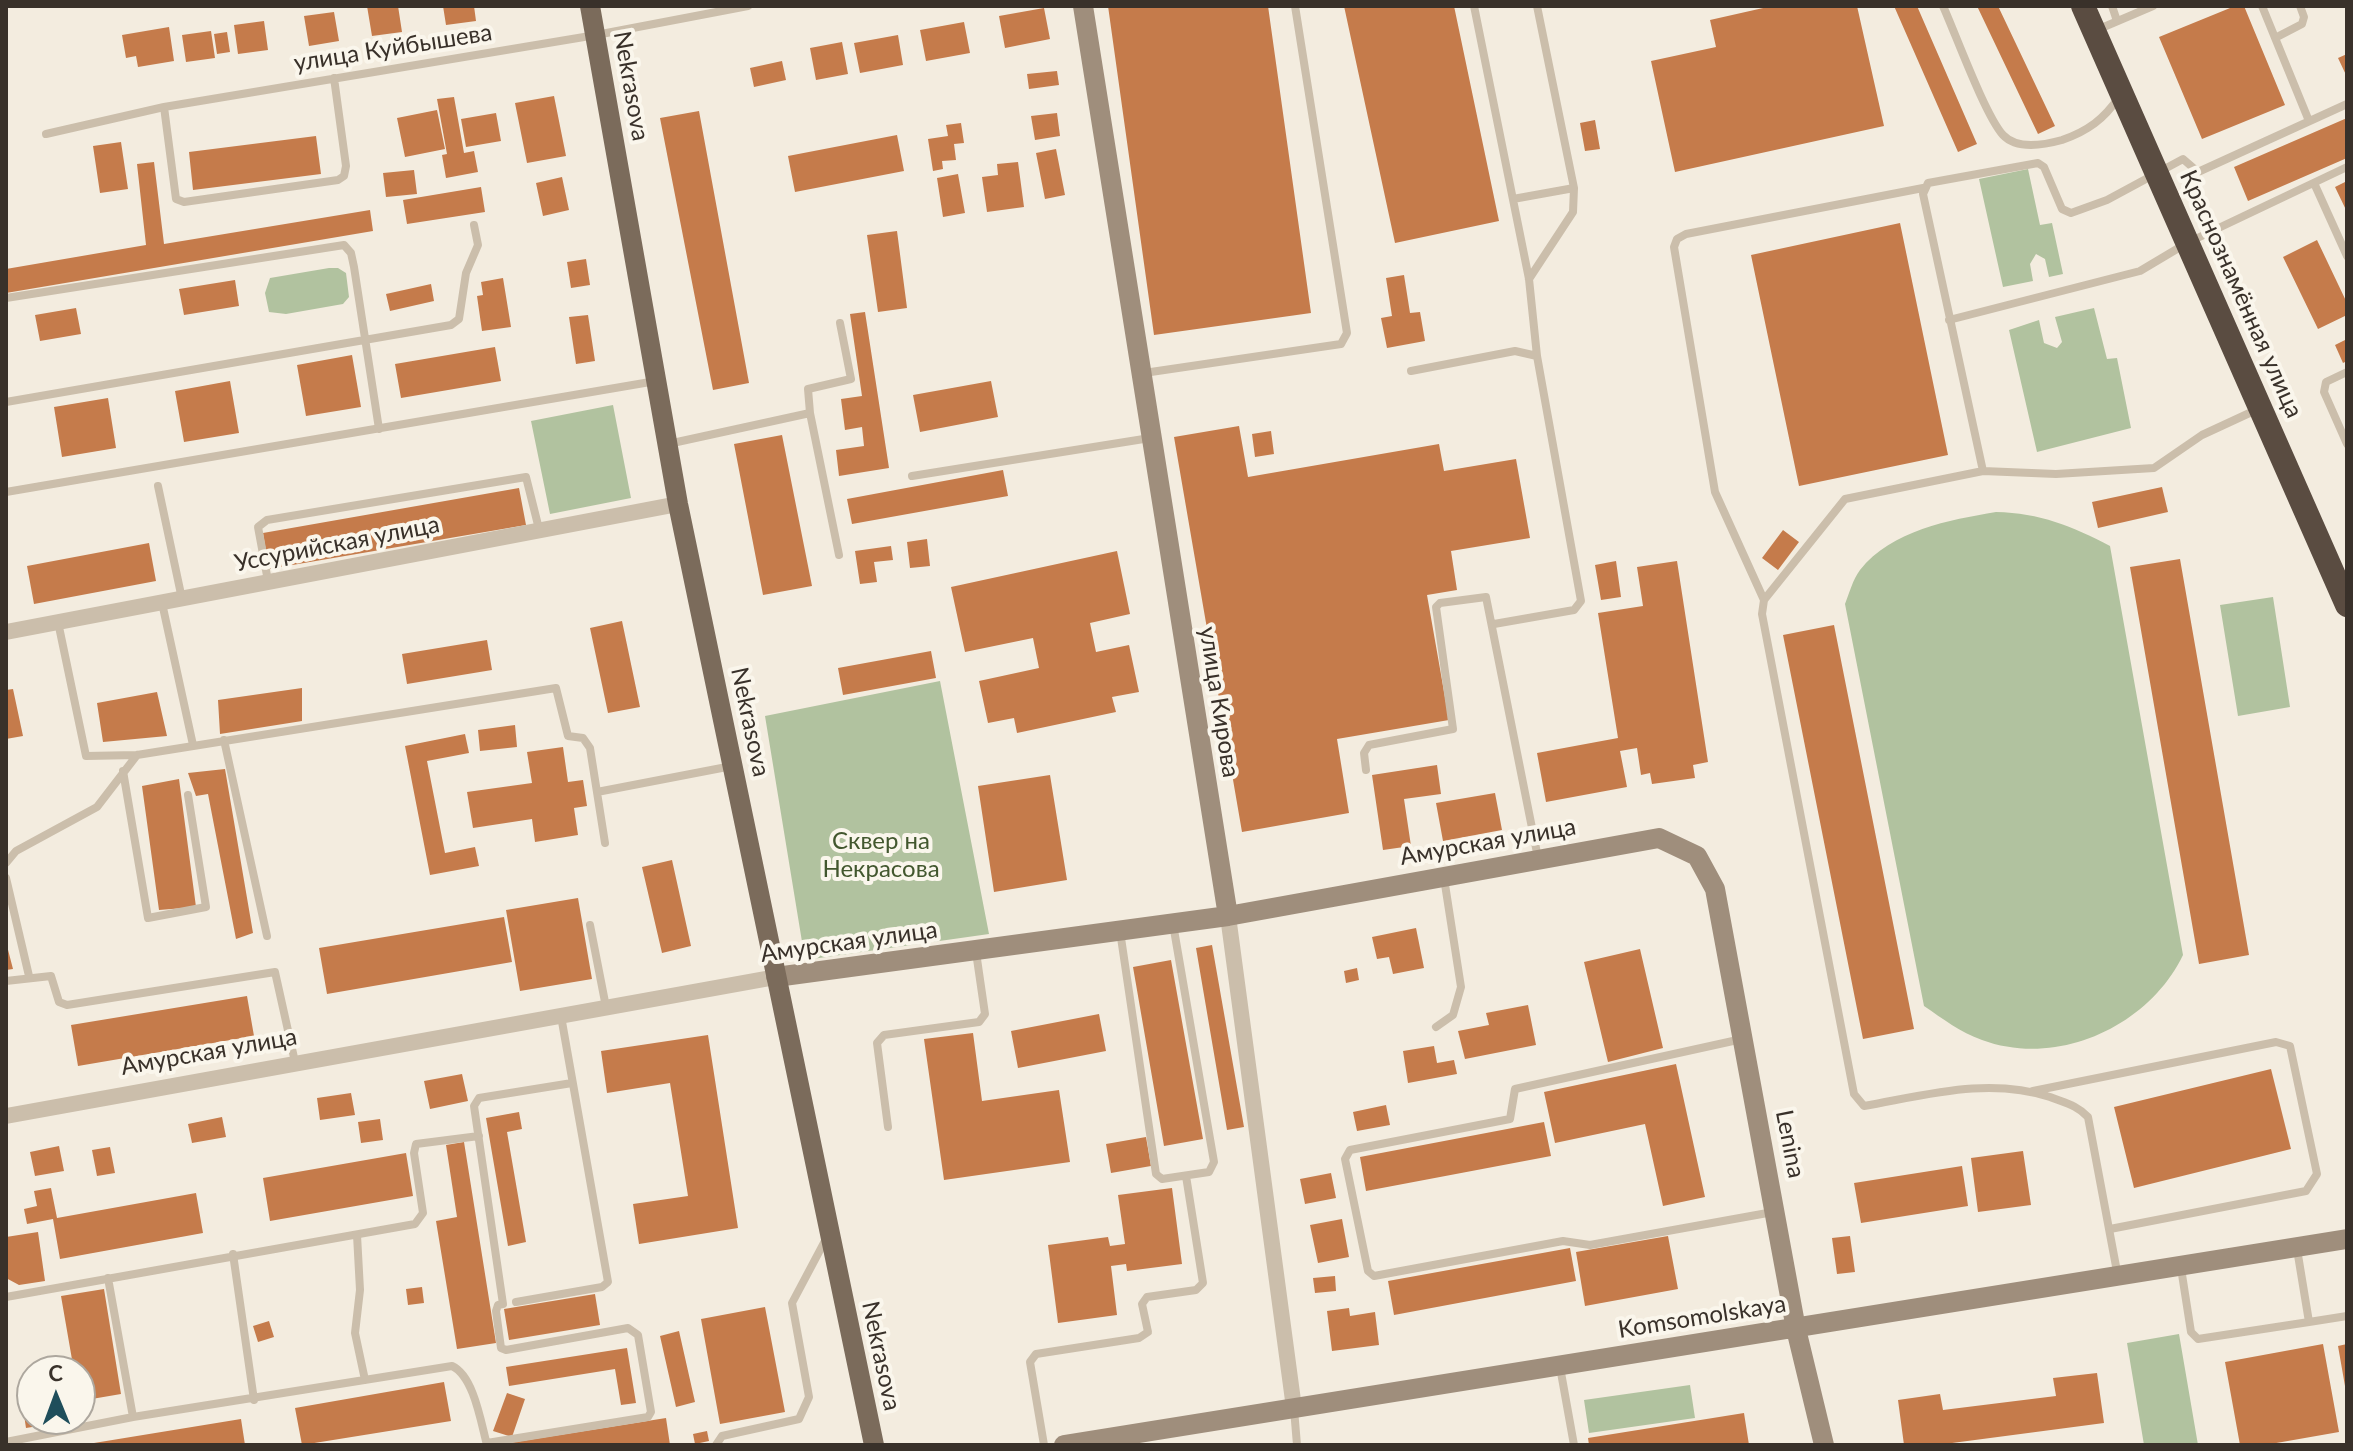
<!DOCTYPE html>
<meta charset="utf-8">
<style>
body{margin:0}
#map{position:relative;width:2353px;height:1451px;overflow:hidden;background:#f3ecdf;font-family:Lato,sans-serif}
canvas{display:block}
.frame{position:absolute;inset:0;border:8px solid #39312a;pointer-events:none}
.north{position:absolute;left:16px;top:1355px;width:80px;height:80px;box-sizing:border-box;background:#faf6ec;border:2px solid #ada79e;border-radius:50%;rotate:359deg;font-size:22px;font-weight:700;line-height:32px;text-align:center;color:#39312a}
.north::after{content:'';display:block;margin:auto;width:28px;height:36px;background:#1f4e5b;clip-path:polygon(50% 0,100% 100%,50% 72%,0 100%)}
</style>
<div id="map">
<canvas width="2353" height="1451"></canvas>
<div class="frame"></div>
<div class="north">С</div>
</div>
<script>
const ctx = document.querySelector('canvas').getContext('2d');
ctx.lineJoin = 'round';
function paint(path, color) { ctx.fillStyle = color; ctx.fill(path, 'evenodd'); }
function stroke(path, color, width, dash) { ctx.strokeStyle = color; ctx.lineWidth = width; ctx.lineCap = dash ? 'butt' : 'round'; ctx.setLineDash(dash || []); ctx.stroke(path); }
function label(font, color, halo, rows, align = 'center') {
  ctx.font = font + ' Lato,sans-serif'; ctx.lineWidth = 8; ctx.setLineDash([]); ctx.textBaseline = 'middle'; ctx.strokeStyle = halo; ctx.fillStyle = color; for (const [text, x, y, turn = 0] of rows) {
    ctx.save(); ctx.translate(x, y); ctx.rotate((+turn || 0) * Math.PI / 180); ctx.textAlign = isNaN(turn) ? turn : align; if (halo) ctx.strokeText(text, 0, 0); ctx.fillText(text, 0, 0); ctx.restore();
  }
}
const green = new Path2D(`
 M2028,169L2040,225L2052,223L2063,274L2049,277L2045,259L2036,254L2030,264L2033,281L2003,287L1979,179Z
 M329,268H338L346,273L349,297L343,304L286,314L269,312L265,293L270,278Z
 M2094,308L2107,359L2117,358L2131,428L2037,452L2009,330L2039,320L2044,343L2057,348L2062,342L2055,317Z
 M613,405L631,498L550,514L531,421Z
 M1996,512C2040,513 2072,526 2110,546L2183,955C2149,1026 2058,1068 1982,1040C1960,1032 1943,1019 1924,1006L1845,604C1849,594 1853,579 1860,570C1892,530 1949,520 1996,512Z
 M2273,597L2290,707L2238,716L2220,605Z
 M940,681L989,934L805,960L765,716Z
 M2179,1334L2198,1445H2144L2127,1343Z
 M1690,1385L1695,1418L1589,1433L1584,1400Z`);
const building = new Path2D(`
 M367,6H398L402,32L372,36Z
 M443,6H474L476,21L446,25Z
 M1108,6H1268L1311,313L1154,335Z
 M1344,6H1454L1499,221L1395,243Z
 M1772,6H1857L1884,126L1675,172L1651,61L1716,47L1710,20Z
 M1894,6H1917L1977,144L1958,152Z
 M1977,6H1998L2055,126L2038,134Z
 M2235,6H2244L2285,105L2202,139L2159,37Z
 M1044,8L1050,39L1005,48L999,16Z
 M334,12L339,41L309,46L304,16Z
 M264,21L268,50L238,54L234,25Z
 M964,22L970,53L926,61L920,30Z
 M169,27L174,61L138,67L136,56L126,58L122,35Z
 M211,31L215,58L186,62L182,35Z
 M227,32L230,52L217,54L214,34Z
 M898,35L903,65L860,73L854,43Z
 M842,42L848,74L816,80L810,48Z
 M2347,54V77L2338,58Z
 M782,61L786,80L754,87L750,68Z
 M1057,71L1059,85L1029,89L1027,74Z
 M554,96L566,156L527,163L515,103Z
 M454,97L464,153L474,151L478,172L446,178L442,155L447,154L437,99Z
 M437,110L445,149L405,157L397,118Z
 M699,111L749,383L713,390L660,118Z
 M496,113L501,141L466,147L461,119Z
 M1057,113L1060,136L1035,140L1031,116Z
 M2347,118V158L2248,201L2234,167Z
 M1595,120L1600,149L1585,151L1580,123Z
 M961,123L964,143L954,144L956,160L942,161L943,169L933,171L928,139L948,136L946,125Z
 M897,135L904,171L795,192L788,156Z
 M316,136L321,174L193,190L189,152Z
 M121,142L128,189L100,193L93,146Z
 M1056,149L1065,195L1045,199L1036,153Z
 M154,162L164,244L370,210L373,231L6,293V269L146,245L137,164Z
 M1018,162L1024,207L987,212L982,177L998,175L997,164Z
 M414,170L417,194L386,197L383,173Z
 M958,174L965,213L943,217L937,178Z
 M562,177L569,210L543,216L536,183Z
 M2347,181V212L2335,187Z
 M481,187L485,212L407,224L403,200Z
 M1900,223L1948,455L1799,486L1751,255Z
 M897,231L907,308L878,312L867,235Z
 M2317,240L2347,303V315L2318,329L2283,257Z
 M586,259L590,285L571,288L567,262Z
 M1404,275L1410,313L1420,312L1425,341L1387,348L1381,318L1392,316L1386,278Z
 M503,278L511,327L482,331L477,296L483,295L481,282Z
 M235,280L239,306L184,315L179,289Z
 M431,284L434,301L390,311L386,294Z
 M76,308L81,334L40,341L35,315Z
 M865,312L889,468L839,476L836,450L864,446L862,427L845,430L841,399L862,396L850,314Z
 M588,315L595,361L576,364L569,317Z
 M2347,339V361L2343,363L2335,345Z
 M495,347L501,381L401,398L395,364Z
 M352,355L361,407L306,416L297,365Z
 M230,381L239,433L184,442L175,391Z
 M991,381L998,417L920,432L913,395Z
 M108,398L116,448L62,457L54,407Z
 M1239,426L1248,477L1439,444L1444,471L1516,459L1530,538L1451,551L1457,590L1427,595L1449,720L1337,739L1349,813L1242,832L1174,437Z
 M1271,431L1274,454L1255,457L1252,434Z
 M782,435L812,586L763,595L734,444Z
 M1003,470L1008,496L852,524L847,499Z
 M2162,487L2168,512L2098,528L2092,502Z
 M519,488L526,525L269,569L263,533Z
 M1783,530L1799,542L1778,570L1762,558Z
 M927,539L930,566L910,568L907,542Z
 M149,543L156,581L34,604L27,566Z
 M891,546L893,560L874,562L877,582L860,584L855,551Z
 M1117,551L1130,614L1090,623L1096,652L1129,645L1139,692L1112,697L1116,712L1017,733L1014,718L988,723L979,681L1039,668L1033,638L965,652L951,587Z
 M2180,559L2249,955L2199,964L2130,567Z
 M1616,561L1621,597L1601,600L1595,565Z
 M1677,561L1708,762L1693,765L1695,778L1652,784L1650,773L1641,775L1637,748L1620,751L1627,787L1546,802L1537,753L1618,738L1598,613L1643,606L1637,567Z
 M622,621L640,707L608,713L590,628Z
 M1834,625L1914,1029L1863,1039L1783,635Z
 M487,640L492,670L407,684L402,654Z
 M931,651L936,678L843,695L838,668Z
 M302,688V721L220,734L218,700Z
 M13,689L23,736L6,739V690Z
 M157,692L167,736L103,742L97,703Z
 M515,725L517,747L480,751L478,730Z
 M465,734L469,753L427,761L445,853L475,847L479,866L430,875L405,746Z
 M563,747L568,782L583,780L587,806L574,808L578,835L535,842L532,819L473,828L467,792L532,783L527,752Z
 M1437,765L1441,794L1404,799L1411,846L1383,850L1372,775Z
 M225,769L253,933L236,939L208,794L196,796L188,773Z
 M1050,775L1067,880L994,892L978,786Z
 M179,779L196,907L159,910L142,786Z
 M1495,793L1502,830L1443,841L1436,803Z
 M672,860L691,946L662,953L642,867Z
 M578,898L592,979L520,991L506,910Z
 M504,917L512,962L327,994L319,948Z
 M1416,928L1424,968L1393,974L1389,957L1377,959L1372,937Z
 M6,942L13,969L6,970Z
 M1212,945L1244,1127L1227,1130L1196,948Z
 M1640,949L1663,1048L1608,1062L1584,962Z
 M1171,960L1203,1139L1164,1146L1133,967Z
 M1357,968L1359,980L1346,983L1344,971Z
 M247,996L254,1036L78,1066L71,1025Z
 M1528,1005L1536,1045L1465,1059L1458,1031L1489,1025L1486,1013Z
 M1099,1014L1106,1051L1018,1068L1011,1031Z
 M973,1033L982,1101L1059,1090L1070,1162L944,1180L924,1039Z
 M708,1035L738,1228L639,1244L633,1204L688,1196L670,1083L607,1093L601,1051Z
 M1434,1046L1437,1063L1454,1060L1457,1074L1408,1083L1403,1051Z
 M1676,1064L1705,1197L1663,1206L1645,1124L1555,1143L1544,1092Z
 M2271,1069L2291,1149L2134,1188L2114,1107Z
 M462,1074L468,1101L430,1109L424,1081Z
 M351,1093L355,1115L320,1120L317,1098Z
 M1386,1105L1390,1125L1357,1131L1353,1112Z
 M519,1112L522,1129L507,1132L526,1242L508,1246L486,1118Z
 M222,1117L226,1137L192,1143L188,1124Z
 M380,1119L383,1140L361,1143L358,1122Z
 M1544,1122L1551,1156L1366,1191L1360,1157Z
 M1146,1137L1151,1166L1111,1173L1106,1144Z
 M464,1142L496,1343L457,1349L436,1221L457,1217L446,1145Z
 M59,1146L64,1171L35,1176L30,1152Z
 M110,1147L115,1173L97,1176L92,1150Z
 M2023,1151L2031,1205L1978,1212L1971,1158Z
 M406,1153L413,1196L270,1221L263,1178Z
 M1962,1166L1968,1206L1861,1223L1854,1183Z
 M1331,1173L1336,1198L1305,1204L1300,1179Z
 M51,1188L57,1218L196,1193L203,1233L60,1259L53,1219L27,1224L24,1209L37,1206L34,1191Z
 M1172,1188L1182,1264L1127,1271L1126,1264L1111,1266L1117,1315L1058,1323L1048,1245L1108,1237L1110,1246L1125,1244L1118,1195Z
 M1342,1219L1349,1257L1318,1263L1310,1225Z
 M38,1232L45,1281L19,1285L6,1278V1237Z
 M1668,1236L1678,1289L1585,1306L1576,1252Z
 M1850,1236L1855,1272L1837,1274L1832,1238Z
 M1570,1248L1576,1281L1394,1315L1388,1281Z
 M1335,1276L1336,1291L1315,1293L1313,1278Z
 M422,1287L424,1303L408,1305L406,1289Z
 M104,1289L121,1394L80,1401V1371H74L61,1296Z
 M595,1294L600,1325L509,1340L504,1309Z
 M765,1307L785,1412L720,1424L701,1319Z
 M1349,1308L1350,1316L1375,1312L1379,1345L1332,1351L1327,1311Z
 M269,1321L274,1337L258,1342L253,1326Z
 M679,1331L695,1402L676,1407L660,1336Z
 M2323,1344L2339,1432L2265,1445H2240L2225,1362Z
 M2347,1344V1385L2345,1386L2338,1346Z
 M627,1348L636,1403L621,1405L615,1369L509,1386L506,1367Z
 M2097,1373L2104,1423L1937,1445H1904L1898,1400L1940,1394L1943,1410L2056,1396L2053,1378Z
 M444,1382L451,1421L302,1445L295,1408Z
 M32,1387V1419H57V1423L26,1428L20,1389Z
 M507,1393L525,1399L512,1437L493,1431Z
 M1744,1413L1749,1445H1589L1588,1438Z
 M666,1418L670,1445H509V1443Z
 M241,1419L245,1445H94V1443Z
 M707,1431L709,1441L695,1444L693,1434Z`);
const lane = new Path2D(`
 M1474,6L1529,279L1537,356
 M1537,6L1574,188
 M1943,6C1956,35 1985,115 2003,135C2017,150 2044,145 2062,140C2088,131 2104,119 2119,97
 M2112,6L2117,21
 M2262,6L2309,121
 M2099,29L2153,6
 M2275,38L2302,24L2304,17L2300,6
 M164,107L176,199L184,202L338,180L344,176L346,166L334,78
 M46,134L164,107L596,35L748,6
 M2314,183L2347,256
 M1513,199L1574,188L1573,212L1529,279
 M6,298L344,245L351,253L354,267L379,429
 M1949,320L2140,271L2187,243L2347,167
 M1411,371L1515,351L1537,356L1581,601L1574,610L1494,624
 M2347,372L2326,382L2324,392L2347,444
 M1144,373L1341,344L1347,333L1295,6
 M6,402L451,325L459,319L466,273L478,245L474,225
 M810,413L808,389L851,379L840,323
 M668,444L810,413L839,555
 M1983,471L2056,474L2154,468L2202,435L2256,410
 M912,476L1150,438
 M158,486L182,599
 M6,492L656,381
 M268,581L258,527L267,520L526,477L539,529
 M1764,600L1715,492L1674,247L1677,239L1686,234L1923,188
 M162,603L193,745
 M58,622L86,756L137,755L556,688L568,736L583,738L590,748L605,843
 M224,740L267,936
 M1366,770L1364,753L1369,745L1453,729L1436,607L1440,603L1486,597L1538,858
 M123,771L148,918L206,907L188,795
 M597,792L732,766
 M6,863L16,851L97,807L137,755
 M6,878L29,976
 M590,925L606,1007
 M1120,931L1156,1174L1162,1179L1209,1172L1214,1162L1173,924
 M6,981L51,976L59,1002L67,1005L275,972L295,1062
 M1436,1027L1453,1015L1461,987L1444,878
 M1742,1039L1515,1089L1510,1119L1350,1150L1345,1159L1368,1271L1374,1276L1563,1241L1590,1245L1773,1212
 M2033,1091L2276,1042L2290,1046L2317,1174L2306,1191L2110,1229
 M888,1127L877,1043L884,1035L979,1022L985,1014L976,952
 M357,1235L360,1290L355,1333L365,1380
 M233,1254L254,1400
 M2181,1268L2191,1332L2198,1339L2309,1322L2297,1249
 M2118,1277L2088,1117C2077,1105 2065,1103 2050,1097C1988,1077 1927,1095 1864,1106L1854,1094L1762,614L1764,600L1845,499L1983,471L1923,194L1928,183L2038,163L2044,167L2062,209L2071,213L2107,200L2183,159L2198,172L2347,104
 M108,1278L133,1417
 M6,1297L415,1224L423,1213L414,1153L416,1144L479,1136
 M516,1302L602,1287L608,1282L561,1016
 M2309,1322L2347,1316
 M1560,1367L1574,1445
 M1294,1409L1297,1445
 M6,1442L133,1417L452,1366C474,1376 481,1423 487,1445
 M487,1443L648,1417L651,1412L638,1335L628,1328L506,1350L501,1348L496,1311L498,1305L503,1304L474,1106L479,1098L572,1083
 M716,1445L722,1436L799,1419L809,1397L792,1303L827,1237
 M1044,1445L1030,1362L1036,1354L1139,1338L1148,1332L1142,1304L1147,1297L1196,1290L1203,1283L1186,1176`);
const street = new Path2D(`
 M6,632L678,504
 M1228,916L1294,1408
 M6,1116L776,977`);
const secondary = new Path2D(`
 M1083,6L1228,916
 M776,977L1228,916L1659,838L1697,856L1715,889L1796,1329L1824,1445
 M1064,1445L2347,1239`);
const primary = new Path2D(`
 M590,6L678,504L874,1445`);
const highway = new Path2D(`
 M2083,6L2347,605`);
const streetNames = [
 ["улица Куйбышева",393,48,-9],
 ["Nekrasova",631,86,80],
 ["Краснознамённая улица",2241,294,66],
 ["Уссурийская улица",337,544,-11],
 ["улица Кирова",1219,702,81],
 ["Nekrasova",750,722,78],
 ["Амурская улица",1488,842,-10],
 ["Амурская улица",849,942,-8],
 ["Амурская улица",209,1052,-10],
 ["Lenina",1790,1144,79],
 ["Komsomolskaya",1702,1317,-9],
 ["Nekrasova",881,1356,78]
];
const parkNames = [
 ["Сквер на",881,841],
 ["Некрасова",881,869]
];
paint(green, '#b1c29f');
paint(building, '#c57b4b');
stroke(lane, '#cbbeab', 8);
stroke(street, '#cbbeab', 16);
stroke(secondary, '#9f8e7c', 20);
stroke(primary, '#7b6b5b', 20);
stroke(highway, '#5a4c41', 24);
label('24px', '#39312a', '#faf6ec', streetNames);
label('24px', '#42572e', '#faf6ec', parkNames);
</script>
